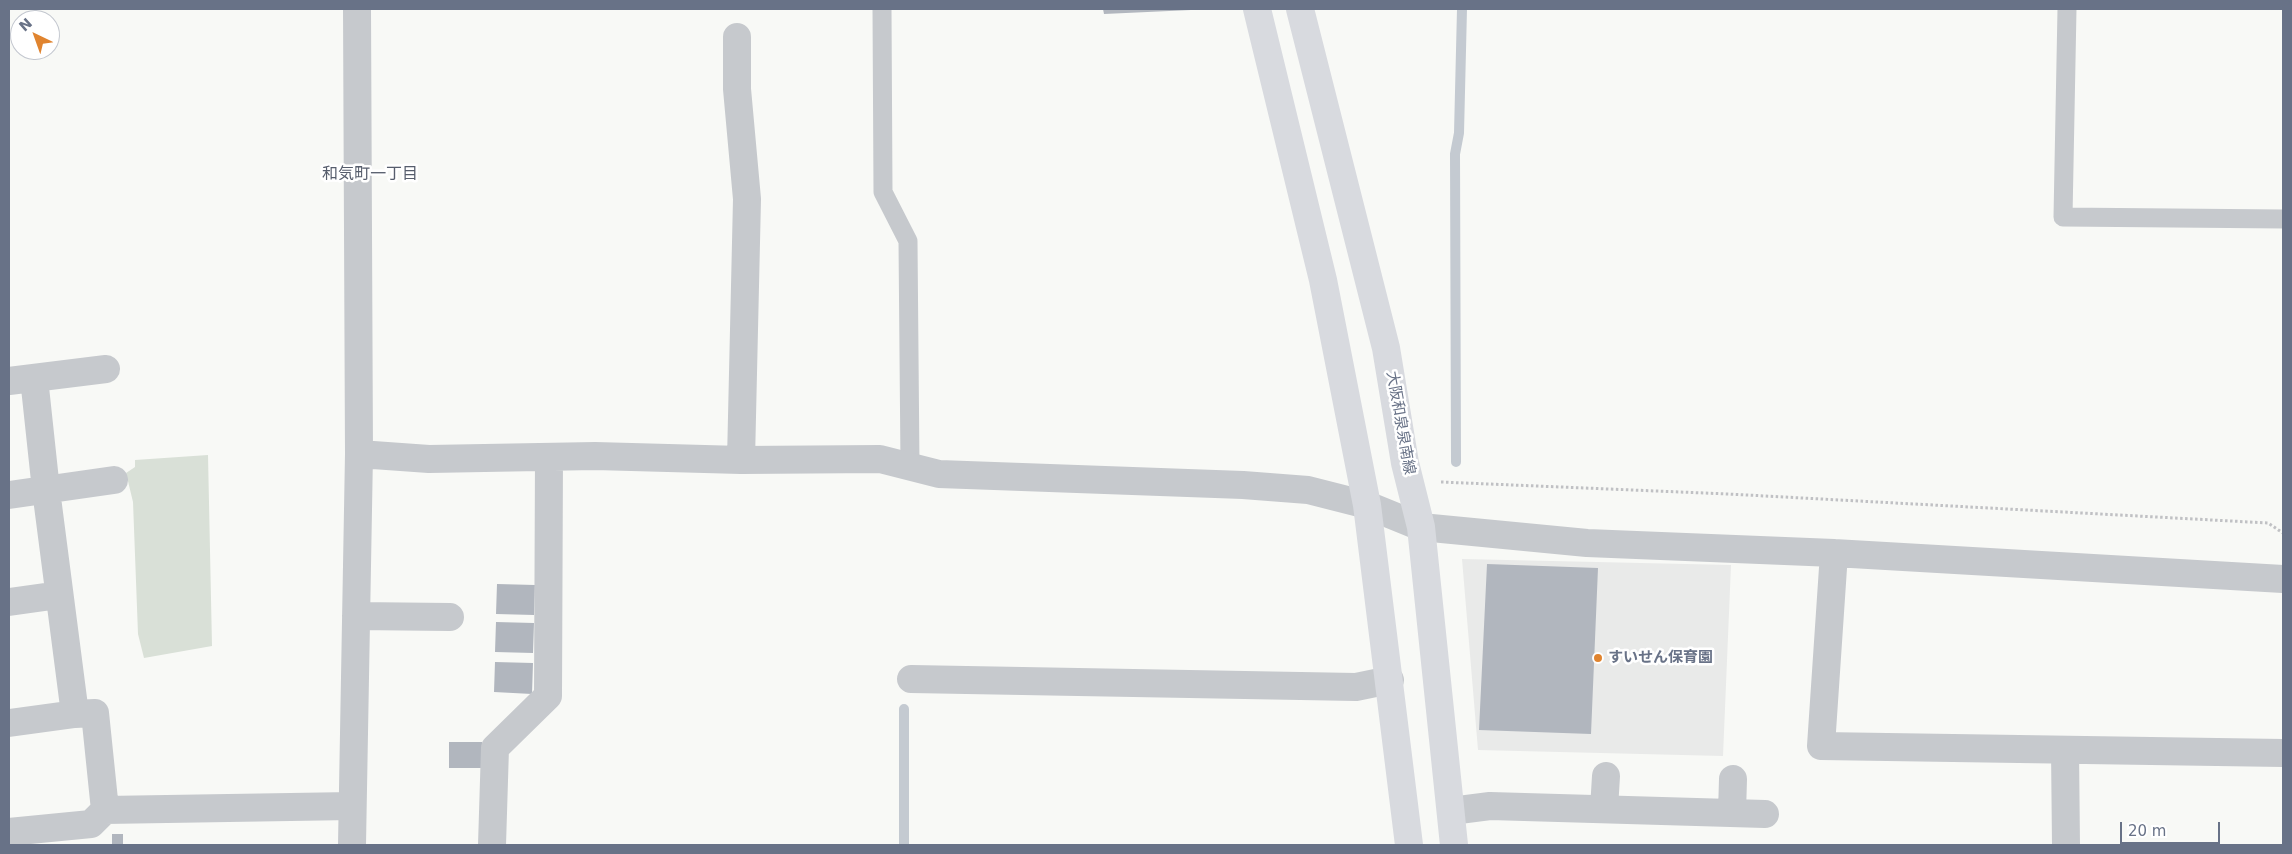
<!DOCTYPE html>
<meta charset="utf-8">
<style>
body{margin:0}
#map{position:relative;width:2292px;height:854px;overflow:hidden;background:#f8f9f6;font-family:"DejaVu Sans",sans-serif}
canvas{display:block}
.frame{position:absolute;inset:0;border:10px solid #687287;pointer-events:none}
.north{position:absolute;left:10px;top:10px;width:50px;height:50px;box-sizing:border-box;background:#fff;border:1px solid #c3c7cf;border-radius:50%;rotate:318deg;font-size:14px;font-weight:700;line-height:20px;text-align:center;color:#687287}
.north::after{content:'';display:block;margin:auto;width:18px;height:22px;background:#e0842f;clip-path:polygon(50% 0,100% 100%,50% 72%,0 100%)}
.scale{position:absolute;left:2120px;top:822px;width:100px;height:22px;box-sizing:border-box;border:2px solid #687287;border-top:0;padding-left:6px;font-size:15px;line-height:18px;white-space:nowrap;color:#687287;-webkit-text-stroke:4px #fff;paint-order:stroke}
</style>
<div id="map">
<canvas width="2292" height="854"></canvas>
<div class="frame"></div>
<div class="north">N</div>
<div class="scale">20 m</div>
</div>
<script>
const ctx = document.querySelector('canvas').getContext('2d');
ctx.lineJoin = 'round';
function paint(path, color) { ctx.fillStyle = color; ctx.fill(path, 'evenodd'); }
function stroke(path, color, width, dash) { ctx.strokeStyle = color; ctx.lineWidth = width; ctx.lineCap = dash ? 'butt' : 'round'; ctx.setLineDash(dash || []); ctx.stroke(path); }
function label(font, color, halo, rows, align = 'center') {
  ctx.font = font + ' "DejaVu Sans","Noto Sans JP",sans-serif'; ctx.lineWidth = 5; ctx.setLineDash([]); ctx.textBaseline = 'middle'; ctx.strokeStyle = halo; ctx.fillStyle = color; for (const [text, x, y, turn = 0] of rows) {
    ctx.save(); ctx.translate(x, y); ctx.rotate((+turn || 0) * Math.PI / 180); ctx.textAlign = isNaN(turn) ? turn : align; if (halo) ctx.strokeText(text, 0, 0); ctx.fillText(text, 0, 0); ctx.restore();
  }
}
const built = new Path2D(`
 M1462,559L1731,565L1723,756L1478,750Z`);
const green = new Path2D(`
 M208,455L212,646L144,658L138,634L133,502L126,473L135,467V460Z`);
const stream = new Path2D(`
 M1456,462L1455,154L1459,133L1462,9
 M904,845V709`);
const building = new Path2D(`
 M1103,9H1191V10L1104,14Z
 M1487,564L1598,568L1591,734L1479,730Z
 M497,584L535,585L534,615L496,614Z
 M496,622L534,623L533,653L495,652Z
 M495,662L533,663L532,694L494,692Z
 M449,742H482V768H449Z
 M112,834H123V845H112Z`);
const path = new Path2D(`
 M1441,482L1728,494L2268,523L2283,533`);
const lane = new Path2D(`
 M882,9L883,192L908,241L910,466
 M2067,9L2063,217L2283,219`);
const street = new Path2D(`
 M737,37V89L747,199L741,460
 M34,378L46,490L75,714L95,713L105,810
 M9,381L106,369
 M359,454L429,459L595,456L741,460L880,459L939,474L1243,485L1308,490L1367,505L1421,527L1587,543L1834,553L2283,579
 M9,495L114,480
 M1834,553L1821,746L2283,753
 M9,602L59,595
 M356,616L450,617
 M911,679L1356,687L1390,680
 M9,723L75,714
 M2065,750L2066,845
 M1604,809L1606,776
 M1451,811L1490,806L1765,814
 M1732,813L1733,779
 M9,832L91,824L105,810L352,806
 M352,845L359,454L357,9
 M492,845L495,748L548,696L549,457`);
const primary = new Path2D(`
 M1257,9L1323,280L1367,505L1409,845
 M1300,9L1386,348L1405,463L1421,527L1454,845`);
const markers = [
 [1598,658,5,"#e0842f"]
];
const streetNames = [
 ["大阪和泉泉南線",1400,423,80]
];
const poiNames = [
 ["すいせん保育園",1608,658]
];
const neighbourhoodNames = [
 ["和気町一丁目",370,175]
];
paint(built, '#e9eae9');
paint(green, '#d9e0d7');
stroke(stream, '#c4cad1', 10);
paint(building, '#b1b6be');
stroke(path, '#c0c1c4', 3, [2.5, 2.5]);
stroke(lane, '#c6c9cd', 19);
stroke(street, '#c6c9cd', 28);
stroke(primary, '#d8dadf', 28);
for (const [x, y, r, color] of markers) { const dot = new Path2D(); dot.arc(x, y, r, 0, 2 * Math.PI); ctx.fillStyle = color; ctx.fill(dot); stroke(dot, '#fff', 2); }
label('15px', '#687287', '#fff', streetNames);
label('bold 15px', '#687287', '#fff', poiNames, 'left');
label('16px', '#565d6c', '#fff', neighbourhoodNames);
</script>
